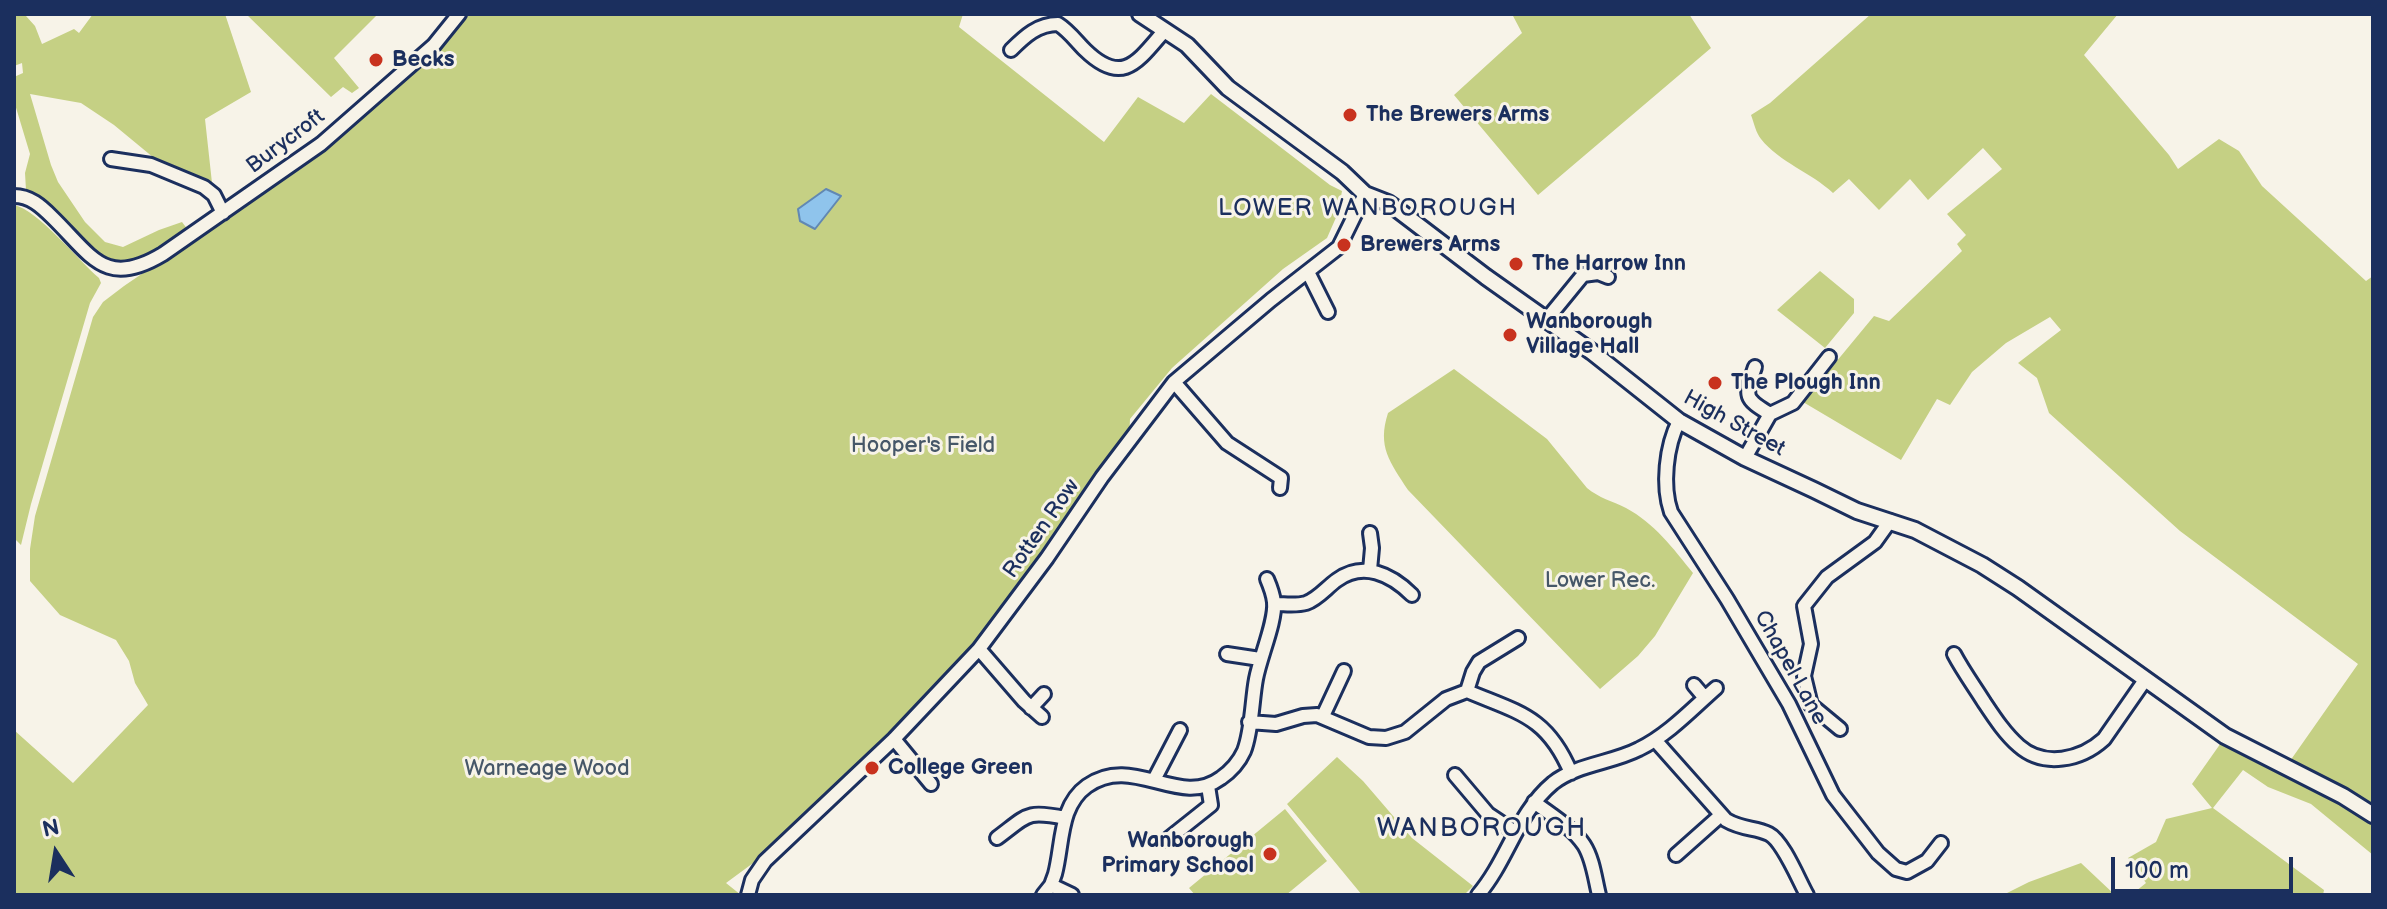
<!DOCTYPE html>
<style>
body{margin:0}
#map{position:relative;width:2387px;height:909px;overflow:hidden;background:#f7f3e8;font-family:"Balsamiq Sans",sans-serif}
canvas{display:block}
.frame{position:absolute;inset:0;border:16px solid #1b2f5e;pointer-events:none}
.north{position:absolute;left:16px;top:813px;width:80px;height:80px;-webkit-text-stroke:6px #f7f3e8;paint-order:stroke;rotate:348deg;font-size:22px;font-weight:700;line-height:32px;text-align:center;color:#1b2f5e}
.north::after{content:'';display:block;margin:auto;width:28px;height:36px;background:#1b2f5e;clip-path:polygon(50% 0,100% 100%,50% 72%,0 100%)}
.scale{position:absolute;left:2111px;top:857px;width:182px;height:36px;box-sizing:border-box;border:4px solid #1b2f5e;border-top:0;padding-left:10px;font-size:24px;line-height:28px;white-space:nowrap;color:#1b2f5e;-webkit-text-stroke:6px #f7f3e8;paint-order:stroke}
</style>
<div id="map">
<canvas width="2387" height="909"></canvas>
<div class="frame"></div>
<div class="north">N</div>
<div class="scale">100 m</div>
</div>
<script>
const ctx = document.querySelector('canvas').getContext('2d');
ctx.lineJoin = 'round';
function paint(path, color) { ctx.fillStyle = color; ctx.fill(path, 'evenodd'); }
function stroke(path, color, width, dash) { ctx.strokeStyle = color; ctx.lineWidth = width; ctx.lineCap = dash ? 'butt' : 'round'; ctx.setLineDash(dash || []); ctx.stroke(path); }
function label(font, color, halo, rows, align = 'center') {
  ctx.font = font + ' "Balsamiq Sans",sans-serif'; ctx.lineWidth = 6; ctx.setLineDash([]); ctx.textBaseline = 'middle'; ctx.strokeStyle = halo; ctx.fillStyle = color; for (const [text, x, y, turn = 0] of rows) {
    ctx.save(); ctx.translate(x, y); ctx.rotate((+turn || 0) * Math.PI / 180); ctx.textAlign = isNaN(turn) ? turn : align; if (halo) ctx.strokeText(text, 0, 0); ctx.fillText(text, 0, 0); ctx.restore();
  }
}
const green = new Path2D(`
 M14,14L26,16L35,26L42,44L74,29L79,33L93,14H225L251,92L205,119L212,183L175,169L154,158L114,125L81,103L30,94L51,165L58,182L85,222L105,242L123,247L159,230L182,222L188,230C170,242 149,260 127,263C97,266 75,231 56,213C47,205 36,198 26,190L25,173L30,154L14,101V77L23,73L22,63L14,66Z
 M246,14H378L334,58L359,88L352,93L343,87L331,97Z
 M465,14H963L959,27L1104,142L1138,97L1184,123L1211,94L1330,185L1342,191L1338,213L1327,238L1283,269L1172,368L1130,419L1129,441L979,649L919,702L891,734L779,844L726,883L741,895H14V730L73,783L148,705L135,683L129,661L116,640L60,615L30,581V549L35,516L93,317L103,302L124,286L325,149L443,41Z
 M1512,14H1689L1711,48L1538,195L1454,95L1522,33Z
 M1871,14H2118L2084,55L2169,155L2178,169L2219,139L2239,151L2262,186L2366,281L2373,276V855L2311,804L2268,787L2243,770L2213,808L2324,890L2323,895H2131L2146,883L2128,858L2156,842L2166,819L2212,808L2192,784L2223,740L2283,771L2358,664L2180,531L2049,413L2037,378L2018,363L2061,330L2050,317L2006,343L1972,372L1950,405L1937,399L1901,460L1803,402L1874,316L1889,321L1962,251L1957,244L1966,235L1947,214L2002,169L1983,148L1928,200L1910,179L1879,210L1849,179L1833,193C1812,173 1779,162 1761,139C1756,133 1754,123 1751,115L1770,103Z
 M14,205C38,210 78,260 99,278L101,283L90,303L31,504L21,545L14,538Z
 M1820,271L1854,299V313L1825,348L1777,310Z
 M1454,369L1547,439L1587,488C1599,498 1612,501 1626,508C1654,523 1673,548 1693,573L1655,636L1638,656L1600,689L1408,490C1390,462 1377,447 1388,413Z
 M1337,757L1363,781L1412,838L1473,886L1464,895H1362L1287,804Z
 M1285,809L1327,861L1286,895H1195L1189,888Z
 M2081,863L2115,895H2003L2029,882Z`);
const water = new Path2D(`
 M826,189L841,196L815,229L800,221L798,209Z`);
const minor = new Path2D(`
 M1011,50C1025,36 1038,24 1058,24C1069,31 1076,41 1085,50C1123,87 1138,61 1165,30
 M111,159L151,165L204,187L214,195L223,213
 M14,196C30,196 41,206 52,217C92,256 105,289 163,254L321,144L434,45L459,14
 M1308,272L1328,312
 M1547,319L1583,275L1598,273L1608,277
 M1755,367C1745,396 1743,398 1770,414
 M1174,382L1227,443L1281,478L1280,488
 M1679,421C1666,446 1662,486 1671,512L1727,599L1789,704L1833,795L1878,853L1896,869L1907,872L1927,861L1941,843
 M1745,458L1770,414L1793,403L1829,357
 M1370,570L1372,548L1370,533
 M1274,604C1285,604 1296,606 1306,603C1318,599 1327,587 1337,580C1363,561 1391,574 1412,595
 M979,649L1024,701L1042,717
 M1227,654L1260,659
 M1954,654C1963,671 1974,686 1984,702C1994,717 2005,734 2019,746C2044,768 2081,760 2104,739L2145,680
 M1694,685L1705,698
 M1467,691C1519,713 1547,716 1571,773
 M1031,708L1044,694
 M1323,716L1344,671
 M1249,722L1276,724L1303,716L1317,715L1369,737L1386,738L1405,732L1446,699L1467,691L1473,672L1479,662L1518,638
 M1840,729L1811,705L1804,676L1811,644L1804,606L1827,577L1875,542L1890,521
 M894,739L931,784
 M1655,740L1726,820C1743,830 1755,827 1769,834C1783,841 1799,881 1807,895
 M1455,775L1488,814L1515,832
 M1154,780L1180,730
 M1534,802C1551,815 1572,827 1584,845C1593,859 1595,879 1599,895
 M997,838C1028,815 1026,810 1065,818
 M1167,840L1211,805L1208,786
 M1676,855L1721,815
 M1051,885L1072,895
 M748,895L752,880L765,861L894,739L979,649L1047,558L1102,477L1174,382L1271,300L1339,247L1365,194
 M1043,895L1051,885L1055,874C1063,844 1059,806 1087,786C1133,753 1179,809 1221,778C1231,771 1239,762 1244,751C1252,731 1252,700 1256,679C1260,657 1276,621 1274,602C1273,594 1270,586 1267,579
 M1478,895C1508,860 1517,813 1553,783C1577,764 1612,763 1639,749C1668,735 1692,709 1716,688`);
const tertiary = new Path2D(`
 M1140,14L1187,45L1228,88L1342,172L1365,194L1388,203L1398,210L1486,277L1592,352L1679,421L1745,458L1814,490L1857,511L1915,530L1982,565L2018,588L2225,736L2343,796L2373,815`);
const markers = [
 [376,60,8,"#c8321e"],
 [1350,115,8,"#c8321e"],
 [1344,245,8,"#c8321e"],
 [1516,264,8,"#c8321e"],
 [1510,335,8,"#c8321e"],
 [1715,383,8,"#c8321e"],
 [872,768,8,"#c8321e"],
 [1270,854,8,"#c8321e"]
];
const poiNames = [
 ["Becks",392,60],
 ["The Brewers Arms",1366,115],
 ["Brewers Arms",1360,245],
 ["The Harrow Inn",1532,264],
 ["Wanborough",1526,322],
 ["Village Hall",1526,347],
 ["The Plough Inn",1731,383],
 ["College Green",888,768],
 ["Wanborough",1254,841,"right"],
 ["Primary School",1254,866,"right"]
];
const streetNames = [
 ["Burycroft",286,142,-37],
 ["High Street",1734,424,29],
 ["Rotten Row",1042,529,-55],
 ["Chapel Lane",1790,668,61]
];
const parkNames = [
 ["Hooper's Field",923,446],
 ["Lower Rec.",1600,581],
 ["Warneage Wood",547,769]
];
const neighbourhoodNames = [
 ["LOWER WANBOROUGH",1368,209]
];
const quarterNames = [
 ["WANBOROUGH",1482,829]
];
paint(green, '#c5d084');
paint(water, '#8fc4ec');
stroke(water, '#6188b3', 2);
stroke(minor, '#1b2f5e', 18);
stroke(tertiary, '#1b2f5e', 20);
stroke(minor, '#f7f3e8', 12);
stroke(tertiary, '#f7f3e8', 14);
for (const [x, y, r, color] of markers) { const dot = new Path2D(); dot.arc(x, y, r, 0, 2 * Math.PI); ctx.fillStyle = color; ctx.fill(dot); stroke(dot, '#f7f3e8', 3); }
label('bold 22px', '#1b2f5e', '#f7f3e8', poiNames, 'left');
label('22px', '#1b2f5e', '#f7f3e8', streetNames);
label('22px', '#465768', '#f7f3e8', parkNames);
ctx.letterSpacing = '2px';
label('24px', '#1b2f5e', '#f7f3e8', neighbourhoodNames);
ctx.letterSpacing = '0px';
ctx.letterSpacing = '2px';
label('26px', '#1b2f5e', '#f7f3e8', quarterNames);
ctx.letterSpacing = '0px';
</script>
